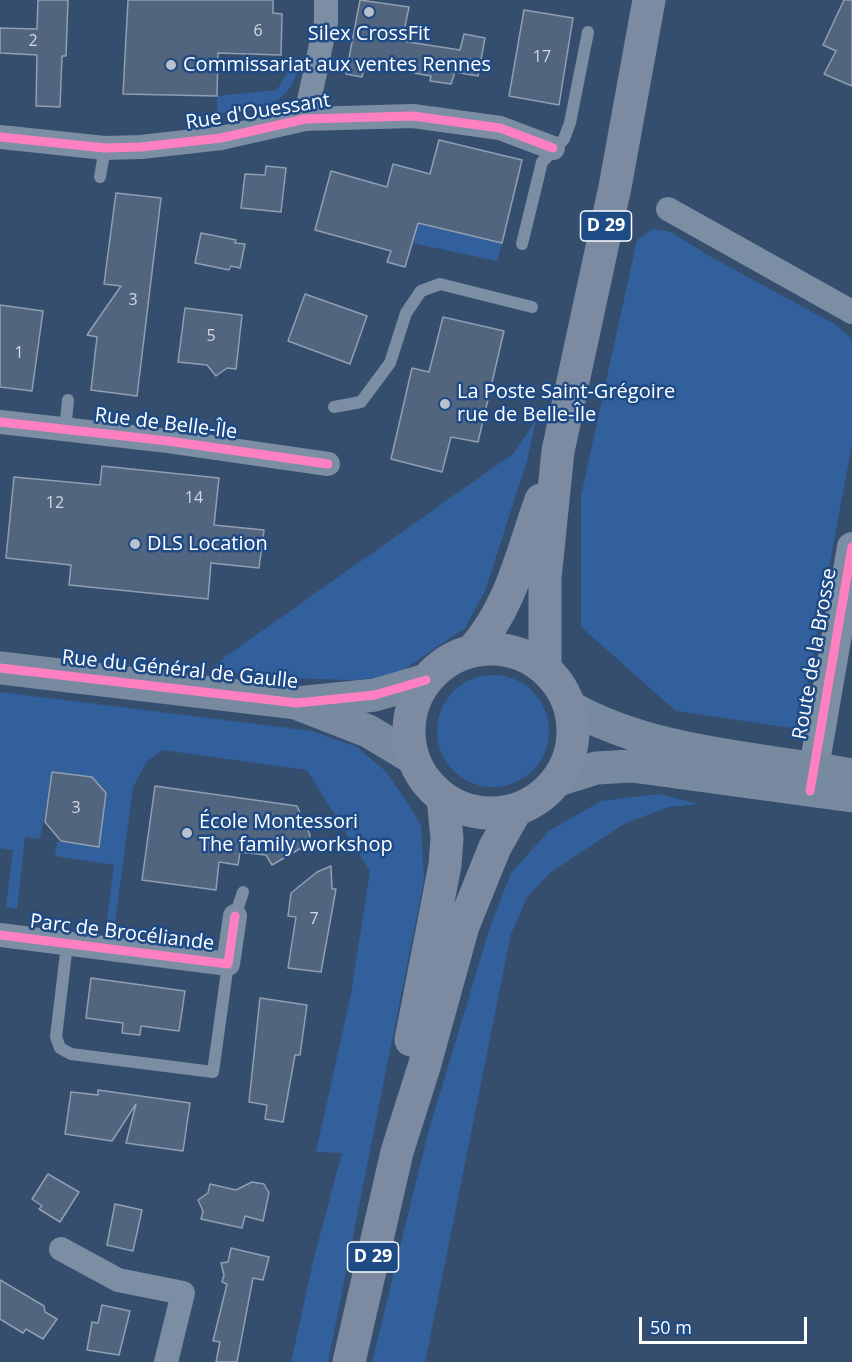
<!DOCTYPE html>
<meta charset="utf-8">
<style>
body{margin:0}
#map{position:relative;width:852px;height:1362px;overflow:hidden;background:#364e6e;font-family:"Open Sans",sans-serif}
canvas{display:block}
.scale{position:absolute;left:639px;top:1317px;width:168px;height:27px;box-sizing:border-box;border:3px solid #fff;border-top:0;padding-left:8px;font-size:18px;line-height:21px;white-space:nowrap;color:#fff;-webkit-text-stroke:4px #1e4a86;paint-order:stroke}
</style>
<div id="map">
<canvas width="852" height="1362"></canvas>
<div class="scale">50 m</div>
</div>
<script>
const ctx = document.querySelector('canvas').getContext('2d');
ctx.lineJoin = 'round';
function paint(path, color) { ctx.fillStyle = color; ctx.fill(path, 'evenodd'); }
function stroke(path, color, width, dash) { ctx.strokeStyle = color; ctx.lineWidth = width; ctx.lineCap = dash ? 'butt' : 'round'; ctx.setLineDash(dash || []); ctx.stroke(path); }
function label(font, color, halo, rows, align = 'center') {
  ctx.font = font + ' "Open Sans",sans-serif'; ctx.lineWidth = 5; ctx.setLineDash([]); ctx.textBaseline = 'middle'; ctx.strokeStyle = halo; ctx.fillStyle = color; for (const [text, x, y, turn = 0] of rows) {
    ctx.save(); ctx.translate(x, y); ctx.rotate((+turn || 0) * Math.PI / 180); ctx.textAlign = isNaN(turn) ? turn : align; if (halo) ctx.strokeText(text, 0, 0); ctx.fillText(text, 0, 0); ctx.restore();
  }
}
const green = new Path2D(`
 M300,60C293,107 256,111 217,113V96L277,90L294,62Z
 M432,166L449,170L436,227L502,243L497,261L413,243Z
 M653,229L671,232L711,257L836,325L852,339V444L799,729L676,711L581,627V496L637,240Z
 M536,420L527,461L485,591L465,628L403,670L375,678L354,680L286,678L210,670L225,657L514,453Z
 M437 731a56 56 0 1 1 112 0a56 56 0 1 1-112 0Z
 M0,692L312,731L357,747L384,770L401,793L421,825L424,880L328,1362H291L314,1258L342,1153L316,1152L351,994L370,871L307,770L163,750L147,761L133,787L115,922L107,920L114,865L55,856L57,842L99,846L106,793L92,777L52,772L40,839L25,837L17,909L6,907L13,850L0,848Z
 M659,794L698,804L668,807L624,824L551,872L527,897L511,934L425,1362H372L428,1133L490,927L511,873L549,831L601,801Z`);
const building = new Path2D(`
 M38,0H68L66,56H62L60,107L36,106L37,55L0,53V28L37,29Z
 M128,0H273V13L282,14L281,55L218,53L217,96L123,94Z
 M360,0L409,7L402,41L460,50L464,34L485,38L478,76L455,72L451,84L430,81L431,76L414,73L415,70L366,61L362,77L346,74Z
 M844,0H852V86L824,74L836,51L823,45Z
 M524,10L573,18L559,105L509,96Z
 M439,140L522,160L502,243L418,223L405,267L387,262L391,251L315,230L331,171L387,187L393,164L430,174Z
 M266,166L286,168L281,212L241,208L245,174L265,175Z
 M116,193L161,198L137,396L91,390L97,337L87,335L121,286L104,284Z
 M201,233L236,240L235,243L245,244L240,268L231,266L229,270L195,263Z
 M305,294L367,316L350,364L288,341Z
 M0,305L43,311L32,391L0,387Z
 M185,308L242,315L236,369L227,368L216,376L207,365L178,362Z
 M443,317L504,331L478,442L451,437L442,472L391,459L412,368L429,372Z
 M102,466L219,478L214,525L264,530L259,568L211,563L208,599L69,585L71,565L6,558L14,477L100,485Z
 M52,772L92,777L106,793L99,847L61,841L45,822Z
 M155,786L297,806L310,835L308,844L272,865L266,855L240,852L238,865L219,862L216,890L142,880Z
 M331,866L332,889H336L321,972L288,968L296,917L288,916L291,893L317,872Z
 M91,978L185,991L179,1031L141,1026L140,1035L122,1033L123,1023L86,1018Z
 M260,998L307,1005L300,1055H295L283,1122L265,1119L267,1105L249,1102Z
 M98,1090L190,1103L183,1151L126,1143L136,1104L112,1141L65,1134L71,1092L98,1095Z
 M48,1174L79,1192L60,1222L39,1209L42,1206L32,1199Z
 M252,1182L264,1184L269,1193L263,1221L245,1216L242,1228L201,1219L203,1211L198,1200L208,1193L210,1184L236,1190Z
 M115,1204L142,1210L133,1251L107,1245Z
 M231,1248L269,1257L263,1280L253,1278L237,1362H216L220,1342L213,1341L227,1284L222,1282L224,1275L221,1263L228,1262Z
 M0,1280L44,1306L45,1312L57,1319L43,1339L26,1329L23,1333L0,1319Z
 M102,1305L130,1311L119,1355L87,1350L92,1322L98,1323Z`);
const service = new Path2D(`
 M100,177L105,148
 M522,244L542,162L564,139L570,123L588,32
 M334,407L361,402L390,363L406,313L421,291L440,284L532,307
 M65,430L68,400
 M235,916L243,892
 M67,944L56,1037L60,1048L71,1054L213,1072L228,964`);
const minor = new Path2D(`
 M305,119L326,22V0
 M0,137L105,148L141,147L221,138L305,119L413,116L500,128L553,148
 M668,209L852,312
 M0,422L168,441L328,464
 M0,935L228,964L235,916
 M61,1249L118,1280L183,1293L166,1362`);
const tertiary = new Path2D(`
 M810,791L852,547`);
const secondary = new Path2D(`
 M0,668L297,703L375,695L426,680
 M301,705L368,731L413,758
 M570,707C653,754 759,758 852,775
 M558,780L596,768L632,766L852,796`);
const primary = new Path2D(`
 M409 731a82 82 0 1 1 164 0a82 82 0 1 1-164 0Z
 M473,650C512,605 521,555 541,500
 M545,668V578L558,451L615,187L649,0
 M411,1040L445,865L447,838L443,798
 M349,1362L397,1152L424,1067L463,926L495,847L516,810`);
const cycleway = new Path2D(`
 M0,137L105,148L141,147L221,138L305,119L413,116L500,128L553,148
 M0,422L168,441L328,464
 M0,668L297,703L375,695L426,680
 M810,791L852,547
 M0,935L228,964L235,916`);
const markers = [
 [369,12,6,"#b9c1cc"],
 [171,65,6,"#b9c1cc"],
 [445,404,6,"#b9c1cc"],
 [135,544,6,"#b9c1cc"],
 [187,833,6,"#b9c1cc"]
];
const numberNames = [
 ["6",258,31],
 ["2",33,41],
 ["17",542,57],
 ["3",133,300],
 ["5",211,336],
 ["1",19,353],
 ["14",194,498],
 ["12",55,503],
 ["3",76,808],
 ["7",314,919]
];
const shields = [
 [606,226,51],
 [373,1257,51]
];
const shieldNames = [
 ["D 29",606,226],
 ["D 29",373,1257]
];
const poiNames = [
 ["Silex CrossFit",369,34,"center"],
 ["Commissariat aux ventes Rennes",183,65],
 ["La Poste Saint-Grégoire",457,392],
 ["rue de Belle-Île",457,415],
 ["DLS Location",147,544],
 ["École Montessori",199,822],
 ["The family workshop",199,845]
];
const streetNames = [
 ["Rue d'Ouessant",258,112,-9],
 ["Rue de Belle-Île",166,424,7],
 ["Route de la Brosse",815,654,-80],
 ["Rue du Général de Gaulle",180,670,6],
 ["Parc de Brocéliande",122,933,7]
];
paint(green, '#32609d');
paint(building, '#52657f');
stroke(building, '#909fb2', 1.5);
stroke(service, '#7c8ea4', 12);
stroke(minor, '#7c8ea4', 24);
stroke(tertiary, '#7c8ea4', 30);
stroke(secondary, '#778aa0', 33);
stroke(primary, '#7c8ba1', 33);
stroke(cycleway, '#ff80c0', 9);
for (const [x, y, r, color] of markers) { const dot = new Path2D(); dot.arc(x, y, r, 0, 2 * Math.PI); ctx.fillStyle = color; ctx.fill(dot); stroke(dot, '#1e4a86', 2); }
label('16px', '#d4d8df', null, numberNames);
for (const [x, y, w] of shields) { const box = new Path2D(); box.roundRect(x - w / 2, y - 15, w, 30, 4.5); ctx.fillStyle = '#1e4a86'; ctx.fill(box); stroke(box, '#fff', 1.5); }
label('bold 18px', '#fff', null, shieldNames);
label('20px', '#fff', '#1e4a86', poiNames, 'left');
label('20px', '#fff', '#1e4a86', streetNames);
</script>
